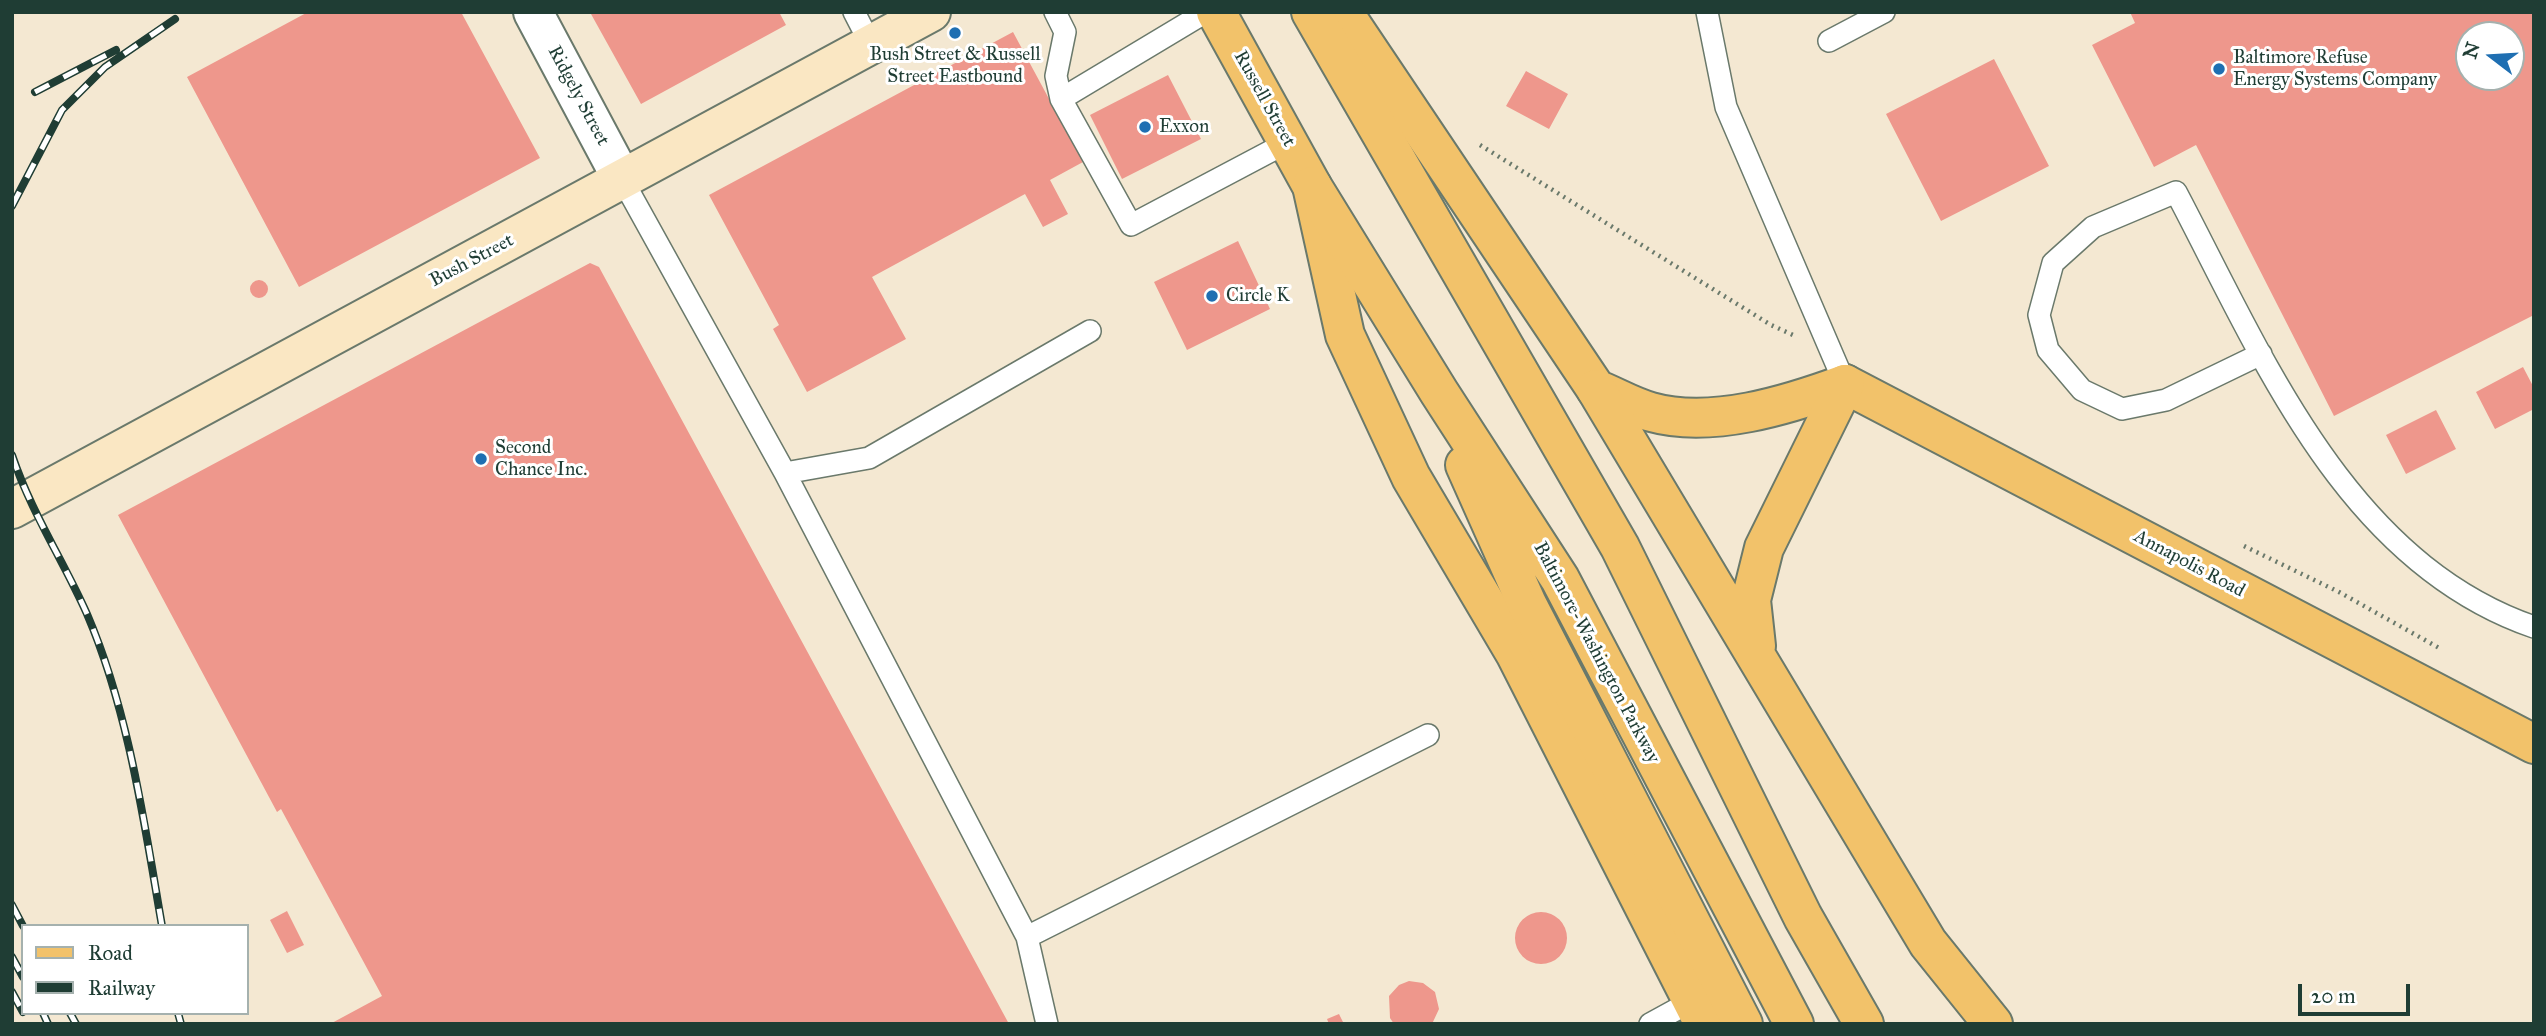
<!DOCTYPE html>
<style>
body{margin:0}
#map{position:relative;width:2546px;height:1036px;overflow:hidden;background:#f4e8d2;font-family:"IM FELL Great Primer",serif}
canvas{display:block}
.frame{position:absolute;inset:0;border:14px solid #1f3d34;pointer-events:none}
.legend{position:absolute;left:21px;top:924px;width:228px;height:91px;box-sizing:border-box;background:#fff;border:2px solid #a5b1ae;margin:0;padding:9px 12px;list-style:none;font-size:21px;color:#1f3d34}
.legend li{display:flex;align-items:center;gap:14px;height:35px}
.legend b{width:35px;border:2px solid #a5b1ae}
.north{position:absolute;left:2455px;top:21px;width:70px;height:70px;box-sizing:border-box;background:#fff;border:2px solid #a5b1ae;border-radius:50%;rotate:287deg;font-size:19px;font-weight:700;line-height:28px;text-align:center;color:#1f3d34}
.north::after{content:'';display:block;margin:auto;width:24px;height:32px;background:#1f6fb2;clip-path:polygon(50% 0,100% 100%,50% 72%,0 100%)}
.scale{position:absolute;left:2298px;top:984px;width:112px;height:32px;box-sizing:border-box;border:4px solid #1f3d34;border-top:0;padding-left:9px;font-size:21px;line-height:24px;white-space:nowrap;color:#1f3d34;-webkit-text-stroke:5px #fff;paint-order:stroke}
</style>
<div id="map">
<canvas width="2546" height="1036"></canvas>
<div class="frame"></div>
<ul class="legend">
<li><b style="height:9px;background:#f2c26a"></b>Road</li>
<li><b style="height:9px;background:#1f3d34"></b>Railway</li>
</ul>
<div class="north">N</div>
<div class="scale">20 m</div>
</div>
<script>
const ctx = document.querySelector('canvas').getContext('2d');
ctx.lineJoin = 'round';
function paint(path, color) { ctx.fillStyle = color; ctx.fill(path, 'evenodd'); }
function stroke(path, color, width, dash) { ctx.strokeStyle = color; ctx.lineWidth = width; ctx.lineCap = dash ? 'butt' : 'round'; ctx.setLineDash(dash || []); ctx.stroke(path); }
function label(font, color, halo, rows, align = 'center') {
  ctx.font = font + ' "IM FELL Great Primer",serif'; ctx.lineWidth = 6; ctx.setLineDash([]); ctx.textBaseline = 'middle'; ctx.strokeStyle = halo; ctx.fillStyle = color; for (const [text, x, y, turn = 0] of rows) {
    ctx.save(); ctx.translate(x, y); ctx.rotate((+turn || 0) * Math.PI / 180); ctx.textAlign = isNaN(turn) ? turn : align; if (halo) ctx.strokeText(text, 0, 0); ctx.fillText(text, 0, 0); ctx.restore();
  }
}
const building = new Path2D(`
 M308,12H461L540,158L299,287L187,77Z
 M594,12H779L786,25L641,104L591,14Z
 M2130,12H2534V315L2334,416L2196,145L2154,167L2092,45L2135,23ZM2469,35H2511V77H2469Z
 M1013,32L1083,162L1050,180L1068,214L1043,227L1025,194L872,277L906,339L807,392L773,329L779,325L709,195Z
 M1994,59L2049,166L1941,221L1886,114Z
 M1526,71L1568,94L1549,129L1506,106Z
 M1168,75L1201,139L1122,179L1090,115Z
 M1238,241L1270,309L1187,350L1154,282Z
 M590,263L599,267L1009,1024H330L382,996L281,809L277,812L118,515Z
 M250 289a9 9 0 1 1 18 0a9 9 0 1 1-18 0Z
 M2523,367L2534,388V409L2495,429L2476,392Z
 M2436,410L2456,449L2406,474L2386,435Z
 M287,911L304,945L287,953L270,920Z
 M1515 938a26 26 0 1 1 52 0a26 26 0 1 1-52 0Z
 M1409,981L1423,983L1435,992L1439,1009L1432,1024H1394L1390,1018L1389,996L1399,985Z
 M1339,1014L1344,1024H1329L1327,1019Z`);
const path = new Path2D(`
 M1480,145L1771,325L1793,335
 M2244,546L2339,592L2441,649`);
const lane = new Path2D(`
 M854,12L871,45
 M1055,12L1065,32L1056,76L1061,99L1131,225L1288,142
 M1707,12L1726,107L1845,384
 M1829,41L1884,12
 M1061,99L1206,12
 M622,179L785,473L1027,937L1047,1024
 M2261,354L2166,400L2122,409L2082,390L2048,350L2039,315L2053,263L2093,227L2176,192C2262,355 2345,562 2534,627
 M785,473L869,458L1090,331
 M1027,937L1428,735
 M1650,1024L1692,1001`);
const street = new Path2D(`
 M533,12L622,179`);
const secondary = new Path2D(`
 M12,509L931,12`);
const primary = new Path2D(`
 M1216,12L1312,186L1345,335L1411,477L1515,653L1704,1024
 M1343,12L1596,389C1614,396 1632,407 1651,412C1711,429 1788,405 1845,384L2534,744`);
const highway = new Path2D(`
 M1311,12L1620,547L1803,917L1864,1024
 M1312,186L1439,392L1560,579L1794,1024
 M1596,389L1928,943L1993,1024
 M1465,465L1527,604L1743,1024
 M1756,646L1751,600L1764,548L1845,384`);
const rail = new Path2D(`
 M35,92L116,50
 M12,206L62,110L105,67L175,19
 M12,455C31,512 63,560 87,614C129,712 144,822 162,926
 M12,905L23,926
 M12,957L23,977
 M12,992L23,1012
 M43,1013L48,1024
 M70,1013L76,1024
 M178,1013L181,1024`);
const markers = [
 [955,33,7,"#1f6fb2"],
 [2219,69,7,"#1f6fb2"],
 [1145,127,7,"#1f6fb2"],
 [1212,296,7,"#1f6fb2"],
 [481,459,7,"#1f6fb2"]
];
const poiNames = [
 ["Bush Street & Russell",955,55,"center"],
 ["Street Eastbound",955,77,"center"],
 ["Baltimore Refuse",2233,58],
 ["Energy Systems Company",2233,80],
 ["Exxon",1159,127],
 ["Circle K",1226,296],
 ["Second",495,448],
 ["Chance Inc.",495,470]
];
const streetNames = [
 ["Ridgely Street",578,96,62],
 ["Russell Street",1264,99,61],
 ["Bush Street",472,261,-28],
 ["Annapolis Road",2189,564,28],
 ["Baltimore-Washington Parkway",1596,653,62]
];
paint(building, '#ee978c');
stroke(lane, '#6a796b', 24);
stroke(street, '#6a796b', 42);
stroke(secondary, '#6a796b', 42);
stroke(primary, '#6a796b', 42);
stroke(highway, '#6a796b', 42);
stroke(path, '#6a796b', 4.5, [2, 5]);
stroke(lane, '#fff', 21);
stroke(street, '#fff', 38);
stroke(secondary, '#fae7c3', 38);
stroke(primary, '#f2c26a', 38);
stroke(highway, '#f2c26a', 38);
stroke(rail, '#1f3d34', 8);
stroke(rail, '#fff', 5, [16]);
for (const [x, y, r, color] of markers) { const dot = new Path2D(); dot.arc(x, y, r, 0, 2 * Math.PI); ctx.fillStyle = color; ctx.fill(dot); stroke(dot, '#fff', 2.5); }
label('19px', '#1f3d34', '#fff', poiNames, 'left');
label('19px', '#1f3d34', '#fff', streetNames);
</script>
